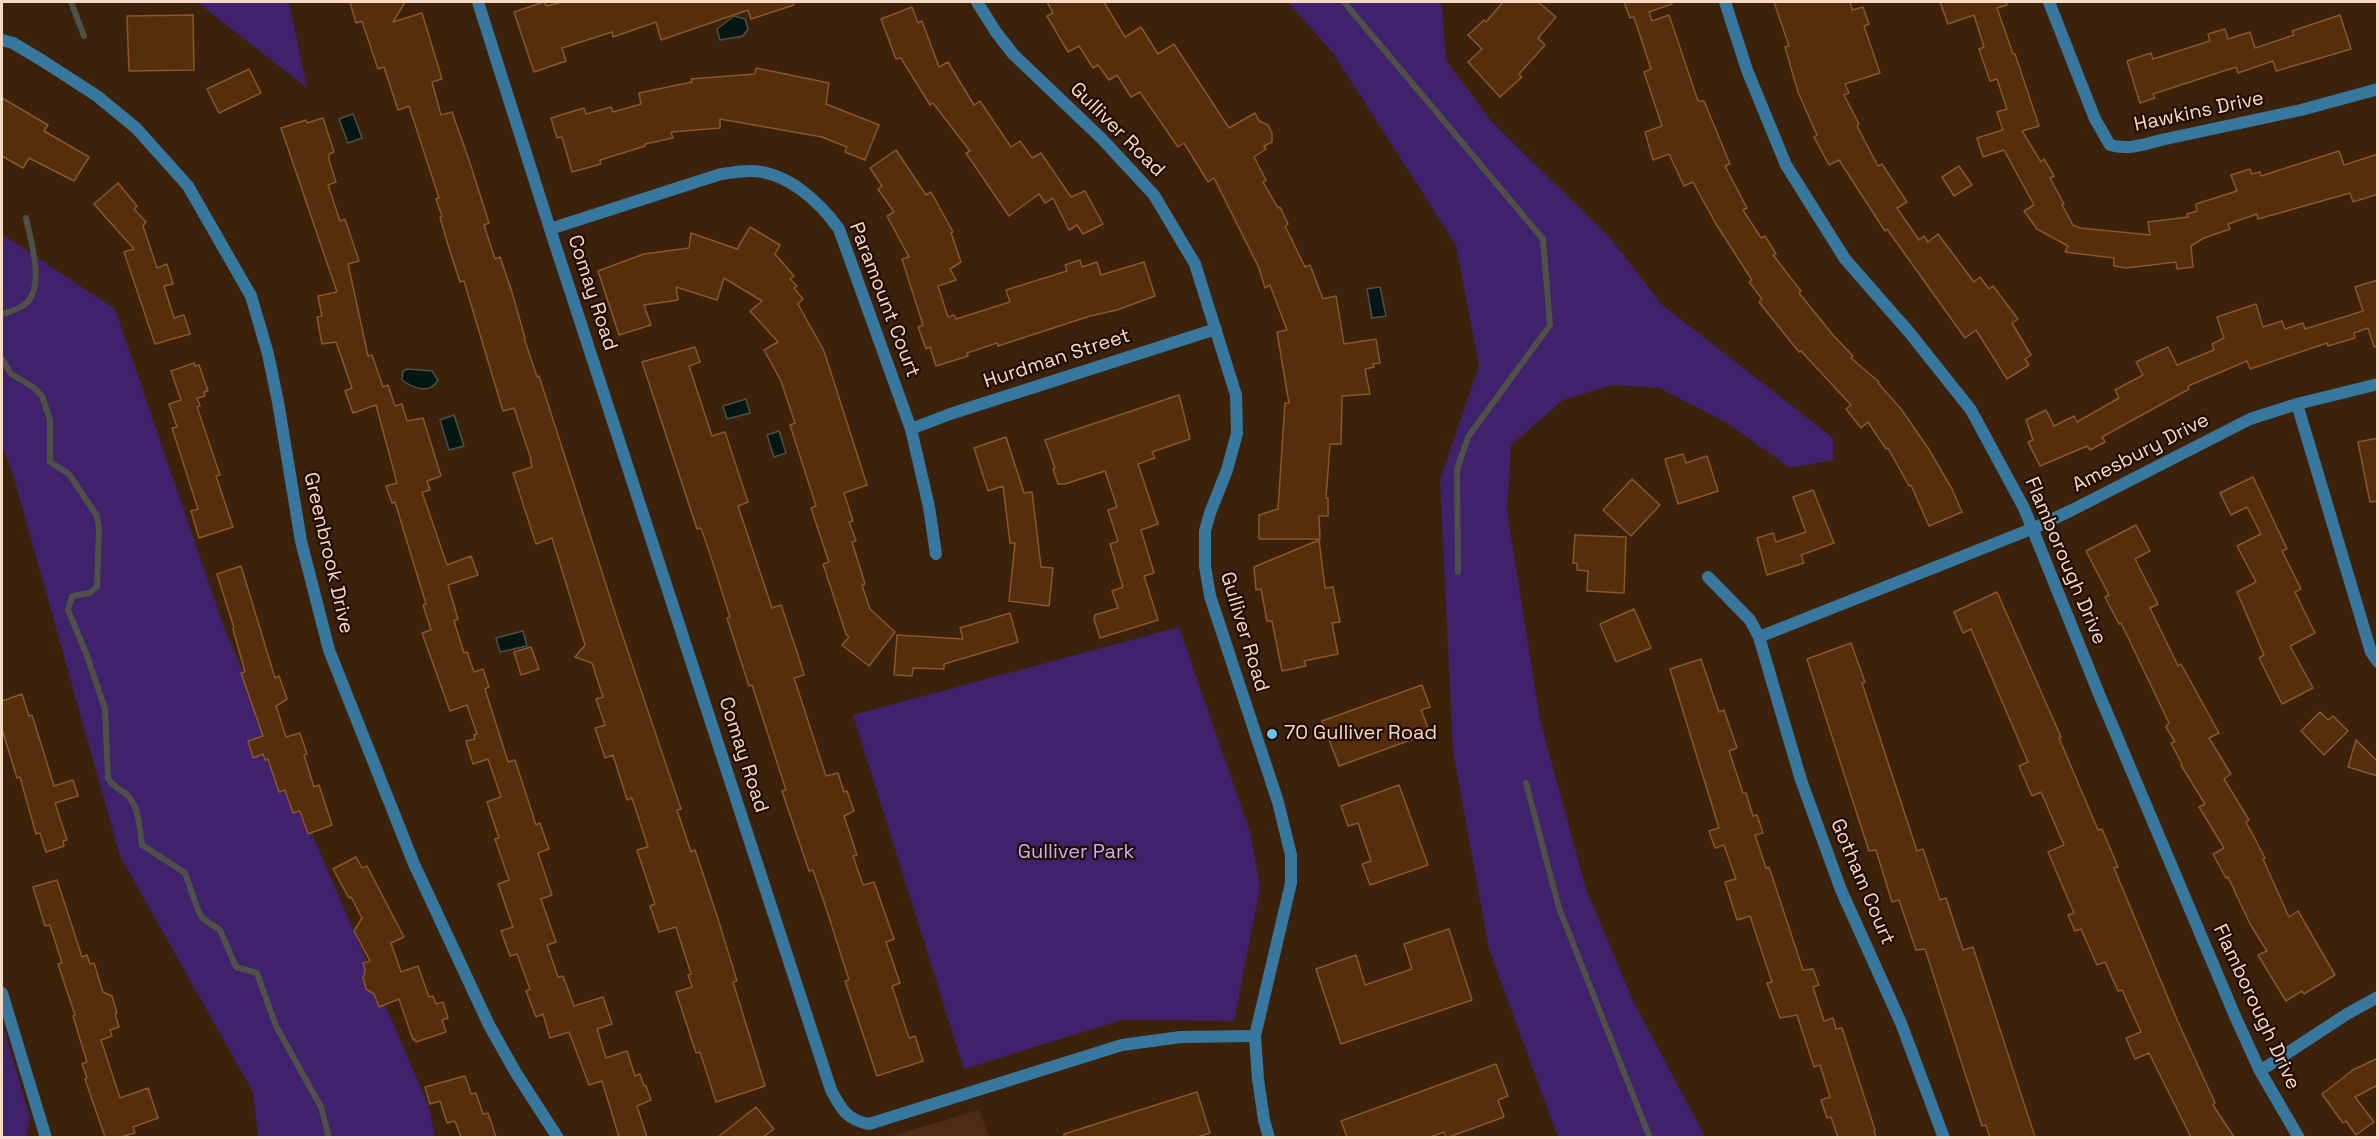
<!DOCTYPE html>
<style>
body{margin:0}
#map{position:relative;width:2379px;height:1139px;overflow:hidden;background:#3d220b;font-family:"Space Grotesk",sans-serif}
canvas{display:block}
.frame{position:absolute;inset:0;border:3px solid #f8d9c3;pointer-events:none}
</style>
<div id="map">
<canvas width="2379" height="1139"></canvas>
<div class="frame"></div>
</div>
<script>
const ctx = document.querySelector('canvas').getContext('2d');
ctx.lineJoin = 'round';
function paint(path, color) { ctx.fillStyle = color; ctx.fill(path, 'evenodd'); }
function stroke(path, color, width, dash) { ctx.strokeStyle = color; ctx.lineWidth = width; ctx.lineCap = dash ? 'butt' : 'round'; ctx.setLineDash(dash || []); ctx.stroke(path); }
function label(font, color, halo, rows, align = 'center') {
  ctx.font = font + ' "Space Grotesk",sans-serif'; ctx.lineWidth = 4.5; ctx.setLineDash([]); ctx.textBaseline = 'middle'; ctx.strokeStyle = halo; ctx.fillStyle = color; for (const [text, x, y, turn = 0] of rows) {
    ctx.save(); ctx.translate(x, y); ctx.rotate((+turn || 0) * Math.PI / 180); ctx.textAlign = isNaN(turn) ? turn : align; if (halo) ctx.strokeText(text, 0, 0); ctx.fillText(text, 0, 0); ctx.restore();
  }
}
const built = new Path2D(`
 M979,1110L989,1137H888Z`);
const green = new Path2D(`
 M197,2H289L307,88Z
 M1288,2H1436L1442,5L1446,60L1491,121L1611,239L1661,304L1833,438V460L1790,468L1727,423L1659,388L1612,385L1563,400L1511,445L1507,511L1540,720L1586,889L1632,999L1705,1137H1558L1489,949L1453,751L1440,480L1479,366L1456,245L1333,53Z
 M2,234L115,309L225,630L429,1107L435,1137H258L253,1092L120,856L14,478L2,445Z
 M1179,627L1250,832L1260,887L1234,1021L1122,1020L964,1069L853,715Z
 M2,1022L30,1118L26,1137H2Z`);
const water = new Path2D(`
 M734,16L745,19L748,29L743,36L720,40L717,29Z
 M353,114L362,138L348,143L339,119Z
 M1380,287L1386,316L1372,318L1367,289Z
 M407,369L432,371L438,380C430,395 413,388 402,380L403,371Z
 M746,399L750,413L727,419L723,406Z
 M454,415L464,446L449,450L440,420Z
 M779,431L786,453L774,457L767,435Z
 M523,631L527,646L500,652L496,638Z`);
const stream = new Path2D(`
 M71,2L84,36
 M1344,2L1543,239L1550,325L1468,437L1457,470L1458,572
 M2,314C8,312 18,310 24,305C46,289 31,241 26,218
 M2,359L11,374L33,387L42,396L50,420V462L69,474L97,516L99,528L97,587L90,593L72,596L68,610L86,653L105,709L108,778C113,787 118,788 126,794C140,807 139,827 142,845L185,873L198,910L202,918L220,930L236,967L257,973L276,1026L321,1107L329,1138
 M1526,783L1559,908L1650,1138`);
const building = new Path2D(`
 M350,2H405L393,22L422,13L442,79L432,82L441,115L452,112L469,160L489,223L484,225L495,259L500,257L511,289L525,338H524L537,377L539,376L617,619L681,809L677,810L691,852L695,850L718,919L737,981L733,982L765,1086L716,1102L700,1052L696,1053L676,992L692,987L688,975L691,974L676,927L659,932L650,906L655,904L637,850L648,847L632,798L627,800L613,755L605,758L595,728L605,725L596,699L603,697L592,663L575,657L585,645L552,538L536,544L513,473L532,467L530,456L514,408L503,411L464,281L460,282L448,245L440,217L442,216L436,199L439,198L409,106L398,110L384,67L378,69L362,21L356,23Z
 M544,2L547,6L562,2H793L794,5L751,19L748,10L661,40L656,22L613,37L612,32L562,48L566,61L534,72L514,12Z
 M1047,2H1104L1125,37L1141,27L1158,54L1174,44L1229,128L1255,113L1259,121L1268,125L1272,133V142L1264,146L1266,149L1254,157L1266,180L1263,182L1278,208L1280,207L1288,224L1285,226L1305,267L1310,265L1323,299L1336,296L1344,344L1376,339L1380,363L1373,364L1374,367L1365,369L1370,394L1342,396L1341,444H1330L1326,498H1328V516H1319L1320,539H1259V515L1278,509L1285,403H1289L1277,332L1287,330L1270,285L1265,288L1259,268L1214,178L1208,182L1184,143L1178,147L1140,92L1131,97L1117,75L1109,80L1098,65L1093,68L1079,46L1068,52L1047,16L1053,13Z
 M1503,2H1538L1556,17L1538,38L1545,45L1519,74L1522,77L1500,97L1468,62L1482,49L1468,35L1484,20L1486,22Z
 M1624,2H1671L1672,4L1649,12L1652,21L1669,15L1698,101H1704L1730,164L1725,166L1747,208L1743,210L1761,238L1765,236L1776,254L1773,255L1801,291L1799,293L1833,335L1853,356L1851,358L1879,382L1878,383L1901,409L1928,448L1952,489L1962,512L1929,526L1911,485L1909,486L1888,448L1886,449L1868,422L1861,428L1846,409L1851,405L1801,351L1799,352L1759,302L1762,299L1749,282L1752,280L1716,224L1693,182L1684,186L1669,154L1653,160L1645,132L1662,126L1644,72L1651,69L1634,17L1630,18Z
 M1774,2H1850L1852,10L1863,7L1869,24L1864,26L1880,73L1845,84L1849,93L1844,95L1859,124L1857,126L1878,166L1882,164L1907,202L1897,208L1919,240L1924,236L1928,242L1938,234L1974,282L1980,277L1989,289L1993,286L2018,319L2012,323L2031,355L2025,359L2029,365L2007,379L1976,330L1965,338L1887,229L1885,231L1839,160L1829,165L1814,137L1817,135L1798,92L1785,47L1789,46Z
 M1940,2H2006L2007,5L1997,8L2013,54H2015L2039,126L2022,131L2041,162L2044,159L2054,176L2050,178L2064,204L2062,205L2073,225L2080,228L2150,235L2148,222L2188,217L2187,214L2197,211L2196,204L2237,191L2231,175L2250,169L2252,174L2260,172L2261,176L2339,151L2344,165L2378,154V194L2353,202L2350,193L2258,219L2257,214L2228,224L2230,229L2204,238L2191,246L2193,267L2177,269L2176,262L2126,268L2114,266V258L2065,252L2068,246L2037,229L2024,211L2034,205L2004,150L1983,157L1977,138L2003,130L1997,112L2007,109L1997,79L1990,81L1979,49L1984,47L1974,15L1948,24Z
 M912,7L918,23L922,21L939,67L948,62L974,105L980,101L1011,147L1020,141L1032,158L1041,153L1071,197L1085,191L1103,224L1083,234L1077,225L1069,230L1053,198L1045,203L1039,194L1009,216L966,153L970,151L933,103L930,105L901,58L896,59L881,19Z
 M193,15L194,70L129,71L127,16Z
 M2340,15L2351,49L2276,71L2273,61L2238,73L2236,67L2153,94L2155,98L2140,103L2127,61L2151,53L2153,59L2210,41L2208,34L2225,29L2228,39L2250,32L2255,48L2294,35L2292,31Z
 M756,68L829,83L826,104L879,125L865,160L845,152L847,147L822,137L720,119V128L671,132L673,138L645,144V146L600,160L601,164L572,172L562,137L557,138L551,118L584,108L586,114L611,107L613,112L641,104L639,93L692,82L691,79L755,74Z
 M249,69L261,93L219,113L207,89Z
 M2,98L48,125L44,131L89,157L74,181L29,158L23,168L2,156Z
 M323,118L334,152L329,154V160L336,182L328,185L340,221L345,219L359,261L348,264L368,356L372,355L383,387L388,385L395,406L402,404L407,421L423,418L441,476L427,481L430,490L422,492L447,565L471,556L478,575L448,585L458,619L454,621L464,653L467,652L474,672L483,669L489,687L485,689L508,762L515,760L536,825L540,823L549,849L538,853L552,895L541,899L556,942L547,945L558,977L563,976L574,1006L603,997L612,1024L597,1029L606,1058L627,1051L635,1076L640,1074L644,1086H646L651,1100L637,1106L647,1137H619L602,1081L589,1085L569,1032L550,1038L543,1014L536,1017L526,991L530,989L517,954L510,956L501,931L513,927L498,884L509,880L495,839L499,838L487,802L501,797L488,759L473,764L466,741L475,739L474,735L477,734L467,705L450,711L422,633L431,630L423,605L426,604L395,502L392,503L386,486L397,483L376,405L353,413L345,391L352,388L336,342L322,344L317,317L322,316L318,296L337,292L281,128L306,120L307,123Z
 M896,150L926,195L931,192L953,232L951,233L961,262L950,269L956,280L938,286L948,317L954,315L956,319L1010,302L1006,290L1067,271L1065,265L1080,260L1082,267L1097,262L1101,275L1144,262L1155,296L1117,310L1090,316L998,346L997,343L967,353L968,356L936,366L930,347L926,349L918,327L923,325L902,259L909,257L887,216L894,212L878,189L882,186L870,168Z
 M1959,166L1972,185L1954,196L1942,177Z
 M118,183L137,206L134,209L146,222L143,226L157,268L167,264L173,284L164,286L174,318L184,315L190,334L155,344L124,252L134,249L94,204Z
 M750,227L780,245L775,254L794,276L790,279L797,286L794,288L803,299L798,304L824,351L867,485L844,493L853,521L849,522L856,541L852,542L865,584L862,585L870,609L895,632L869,666L842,645L849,637L846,634L823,564L829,562L811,508L816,506L790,425L795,423L781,381L764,350L778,342L750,311L762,301L724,278L717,300L676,287L678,300L644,305L651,325L619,335L598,271L644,254L689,248L691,233L737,249Z
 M2378,280V346L2374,347L2368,328L2354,333L2355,338L2328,346L2327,343L2250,369L2247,361L2188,386L2189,389L2102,437L2105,442L2090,450L2087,446L2040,466L2028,442L2033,440L2026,420L2046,410L2054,426L2074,416L2077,422L2119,398L2115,390L2143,375L2136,362L2168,347L2177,365L2214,350L2212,344L2224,338L2217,317L2256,304L2263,327L2282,321L2285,329L2303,323L2305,329L2363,311L2355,287Z
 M695,347L700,362L689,366L712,436L725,432L748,502L738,506L772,608L781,605L798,655L804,675L794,678L826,776L838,773L844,792L847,791L854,811L844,816L857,855L853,856L863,885L874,882L894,939L886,942L900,983L892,986L909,1038L915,1036L923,1061L877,1076L845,981L849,980L828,914L813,870L809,871L782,791L786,790L752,685L749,686L727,618L730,617L710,554L701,528L697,529L642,362Z
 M194,363L195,366L199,365L208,391L204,392L205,396L197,398L200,406L197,407L220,475L216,476L233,527L199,538L191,511L198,509L172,428L177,427L169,404L181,400L171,371Z
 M1179,395L1190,439L1152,452L1155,458L1138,464L1158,524L1141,530L1154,573L1144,576L1158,620L1100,638L1094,619L1095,615L1118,608L1112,591L1123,587L1110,544L1118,541L1108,510L1117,507L1105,471L1065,484H1058L1053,469L1055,468L1045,440Z
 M1006,437L1024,493L1032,492L1041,567L1053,568L1049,606L1009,601L1015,543H1010L1003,486L988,491L974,448Z
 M2378,438V501L2370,502L2358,442Z
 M1683,454L1686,463L1707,456L1718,491L1678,504L1665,459Z
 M2253,477L2287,549L2282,551L2301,589L2295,592L2315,633L2290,646L2313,688L2282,704L2259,658L2264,655L2237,592L2256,582L2237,546L2261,534L2247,507L2231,515L2220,493Z
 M1632,479L1660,505L1631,536L1603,510Z
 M1813,490L1834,543L1801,555L1804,563L1767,575L1757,538L1773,533L1776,542L1806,532L1793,497Z
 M2136,525L2150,551L2135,559L2158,604L2150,608L2178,666L2181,664L2219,733L2209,738L2231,774L2224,779L2249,820L2246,822L2265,858L2263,859L2289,917L2298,911L2335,975L2304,994L2302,991L2286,1001L2258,955L2267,951L2250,924L2228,877L2226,878L2213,854L2224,848L2199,807L2205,804L2181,765L2182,764L2171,743L2175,742L2166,727L2169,723L2121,623L2119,624L2105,597L2109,595L2086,551Z
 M1575,535L1626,537L1624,593L1587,591L1588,571L1577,570V563H1573Z
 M1319,540L1325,588L1333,587L1340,622L1332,623L1338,654L1304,661L1306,666L1282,671L1272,621H1267L1261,589L1256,590L1254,567Z
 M241,566L275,678L279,676L287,699L276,706L286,737L300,733L307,754L304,755L314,787L319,785L332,825L308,834L300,811L293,813L285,790L279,792L268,759L265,760L263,754L253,758L248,741L263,736L241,673L245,672L233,629L234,628L217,574Z
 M1997,592L2061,737L2059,738L2098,830L2102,829L2118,867L2114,868L2178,1022L2215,1103L2213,1105L2234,1137H2191L2149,1053L2135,1059L2126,1038L2141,1032L2122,990L2118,991L2105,962L2097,965L2081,929L2075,931L2068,915L2074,913L2048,852L2064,845L2041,792L2032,796L2019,766L2028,762L1971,629L1963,633L1954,612Z
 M1634,609L1651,648L1616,662L1600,624Z
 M1010,613L1018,642L944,664V669L913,668L912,676L894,675L897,635L963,639L960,628Z
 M1851,643L1865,682L1862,683L1917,851L1923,849L1940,900L1946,898L1963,950L1973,947L2035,1137H1990L1986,1125L1982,1126L1925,949L1916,950L1899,900L1892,902L1876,850L1869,851L1807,659Z
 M531,647L539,669L521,675L514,652Z
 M1701,659L1719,712L1724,710L1737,748L1729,751L1743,793H1746L1753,816L1757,815L1763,833L1755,835L1766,868L1769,867L1803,970L1813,969L1819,985L1813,987L1824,1021L1833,1018L1836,1029L1842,1028L1875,1130L1874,1131L1876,1137H1838L1831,1117L1827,1118L1821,1100L1830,1097L1820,1065L1814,1067L1797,1015L1780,1018L1767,983L1772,982L1750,916L1737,920L1725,882L1736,879L1724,845L1715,848L1709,831L1719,828L1670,669Z
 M1422,685L1430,707L1421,710L1430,733L1339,766L1322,721Z
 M22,694L29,716L32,715L54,786L73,780L78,796L55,803L67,840L63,841L64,846L46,852L40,833L36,834L20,777L17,778L2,729V701Z
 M2320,712L2328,720L2333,716L2348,731L2324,755L2301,731Z
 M2356,740L2378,762V776L2348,767Z
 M1399,785L1428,865L1370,885L1362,864L1371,861L1358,823L1348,826L1341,806Z
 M356,857L362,868L367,866L404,937L391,943L401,972L418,966L429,997L433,996L436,1004L443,1002L448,1018L442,1020L446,1032L416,1042L415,1039L413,1040L399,999L379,1007L374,994L366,989L363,978L365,970L363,963L370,961L354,931L362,918L351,897L349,898L333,869Z
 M57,880L82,957L87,955L90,964L94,963L103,992L112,996L117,1013L115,1014L119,1027L110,1030L112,1036L101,1040L120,1098L148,1088L158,1118L133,1127L135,1133L120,1137H105L85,1079L87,1078L82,1064L87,1062L73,1016L75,1015L58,964L62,963L50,925L45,926L33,887Z
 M1449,929L1472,1000L1341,1044L1316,969L1356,955L1365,985L1412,969L1404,944Z
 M2378,1058V1085L2355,1097L2374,1122L2356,1135L2346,1121L2343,1123L2322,1094L2353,1070Z
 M1496,1064L1508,1096L1498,1100L1504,1117L1449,1137H1446L1444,1132L1430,1137H1347L1341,1121Z
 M465,1076L471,1094L476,1093L483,1114L488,1113L496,1137H461L455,1121L447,1123L440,1101L430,1104L425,1087Z
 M1197,1092L1210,1133L1197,1137H1064V1134Z
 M756,1107L774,1129L763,1137H718Z`);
const minor = new Path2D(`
 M478,2L550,229L831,1090C841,1109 847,1120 869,1124L1122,1045L1181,1037L1255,1036
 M1725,2L1747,70L1786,165L1845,259L1909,332L1971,410L2024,508L2099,694L2235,1016L2260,1071L2299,1138
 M2049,2L2095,119L2110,145C2128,150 2143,145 2161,140L2301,110L2378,89
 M2,40L13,43L43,61L97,96L136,128L188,186L251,296L268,354L278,402L301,541L329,650L414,864L489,1025L516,1073L558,1138
 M550,229L721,174C730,173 740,171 750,171C786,171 819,201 839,229L911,429L929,507L936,554
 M2297,404L2371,652L2378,662
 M911,429L950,414L1216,329
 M1708,577L1750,620L1759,637L1801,780L1841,890L1901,1023L1944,1138
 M1759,637L2034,528L2072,510L2250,419L2297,404L2378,384
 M2,993L46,1138
 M2260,1071L2347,1014L2378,997`);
const tertiary = new Path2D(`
 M977,2L996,32L1013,54L1102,139L1154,195L1195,264L1236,395L1237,433L1227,470L1210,513L1205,531V566L1210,596L1278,802L1291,855V883L1255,1036L1258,1079L1264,1120L1269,1138`);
const markers = [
 [1272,734,6,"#70c2f4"]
];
const streetNames = [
 ["Hawkins Drive",2199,112,-12],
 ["Gulliver Road",1117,130,45],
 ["Comay Road",592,293,72],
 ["Paramount Court",884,300,69],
 ["Hurdman Street",1057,359,-18],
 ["Amesbury Drive",2141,453,-27],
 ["Greenbrook Drive",328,553,77],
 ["Flamborough Drive",2065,561,67],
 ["Gulliver Road",1244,632,73],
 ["Comay Road",743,755,72],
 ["Gotham Court",1862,882,67],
 ["Flamborough Drive",2256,1007,65]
];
const poiNames = [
 ["70 Gulliver Road",1284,734]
];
const parkNames = [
 ["Gulliver Park",1076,853]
];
paint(built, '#4c2d13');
paint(green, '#3f216c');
paint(water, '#041713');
stroke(water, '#4d5148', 1.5);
stroke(stream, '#4d5148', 6);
paint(building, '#552e0b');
stroke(building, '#8b562b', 1.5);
stroke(minor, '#38789f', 12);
stroke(tertiary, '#38789f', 12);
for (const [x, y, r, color] of markers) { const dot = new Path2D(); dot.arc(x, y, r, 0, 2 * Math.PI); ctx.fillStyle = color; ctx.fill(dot); stroke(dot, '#200c00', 2); }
label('20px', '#f8d9c3', '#200c00', streetNames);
label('20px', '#f8d9c3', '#200c00', poiNames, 'left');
label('20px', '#c5b0f7', '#200c00', parkNames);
</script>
